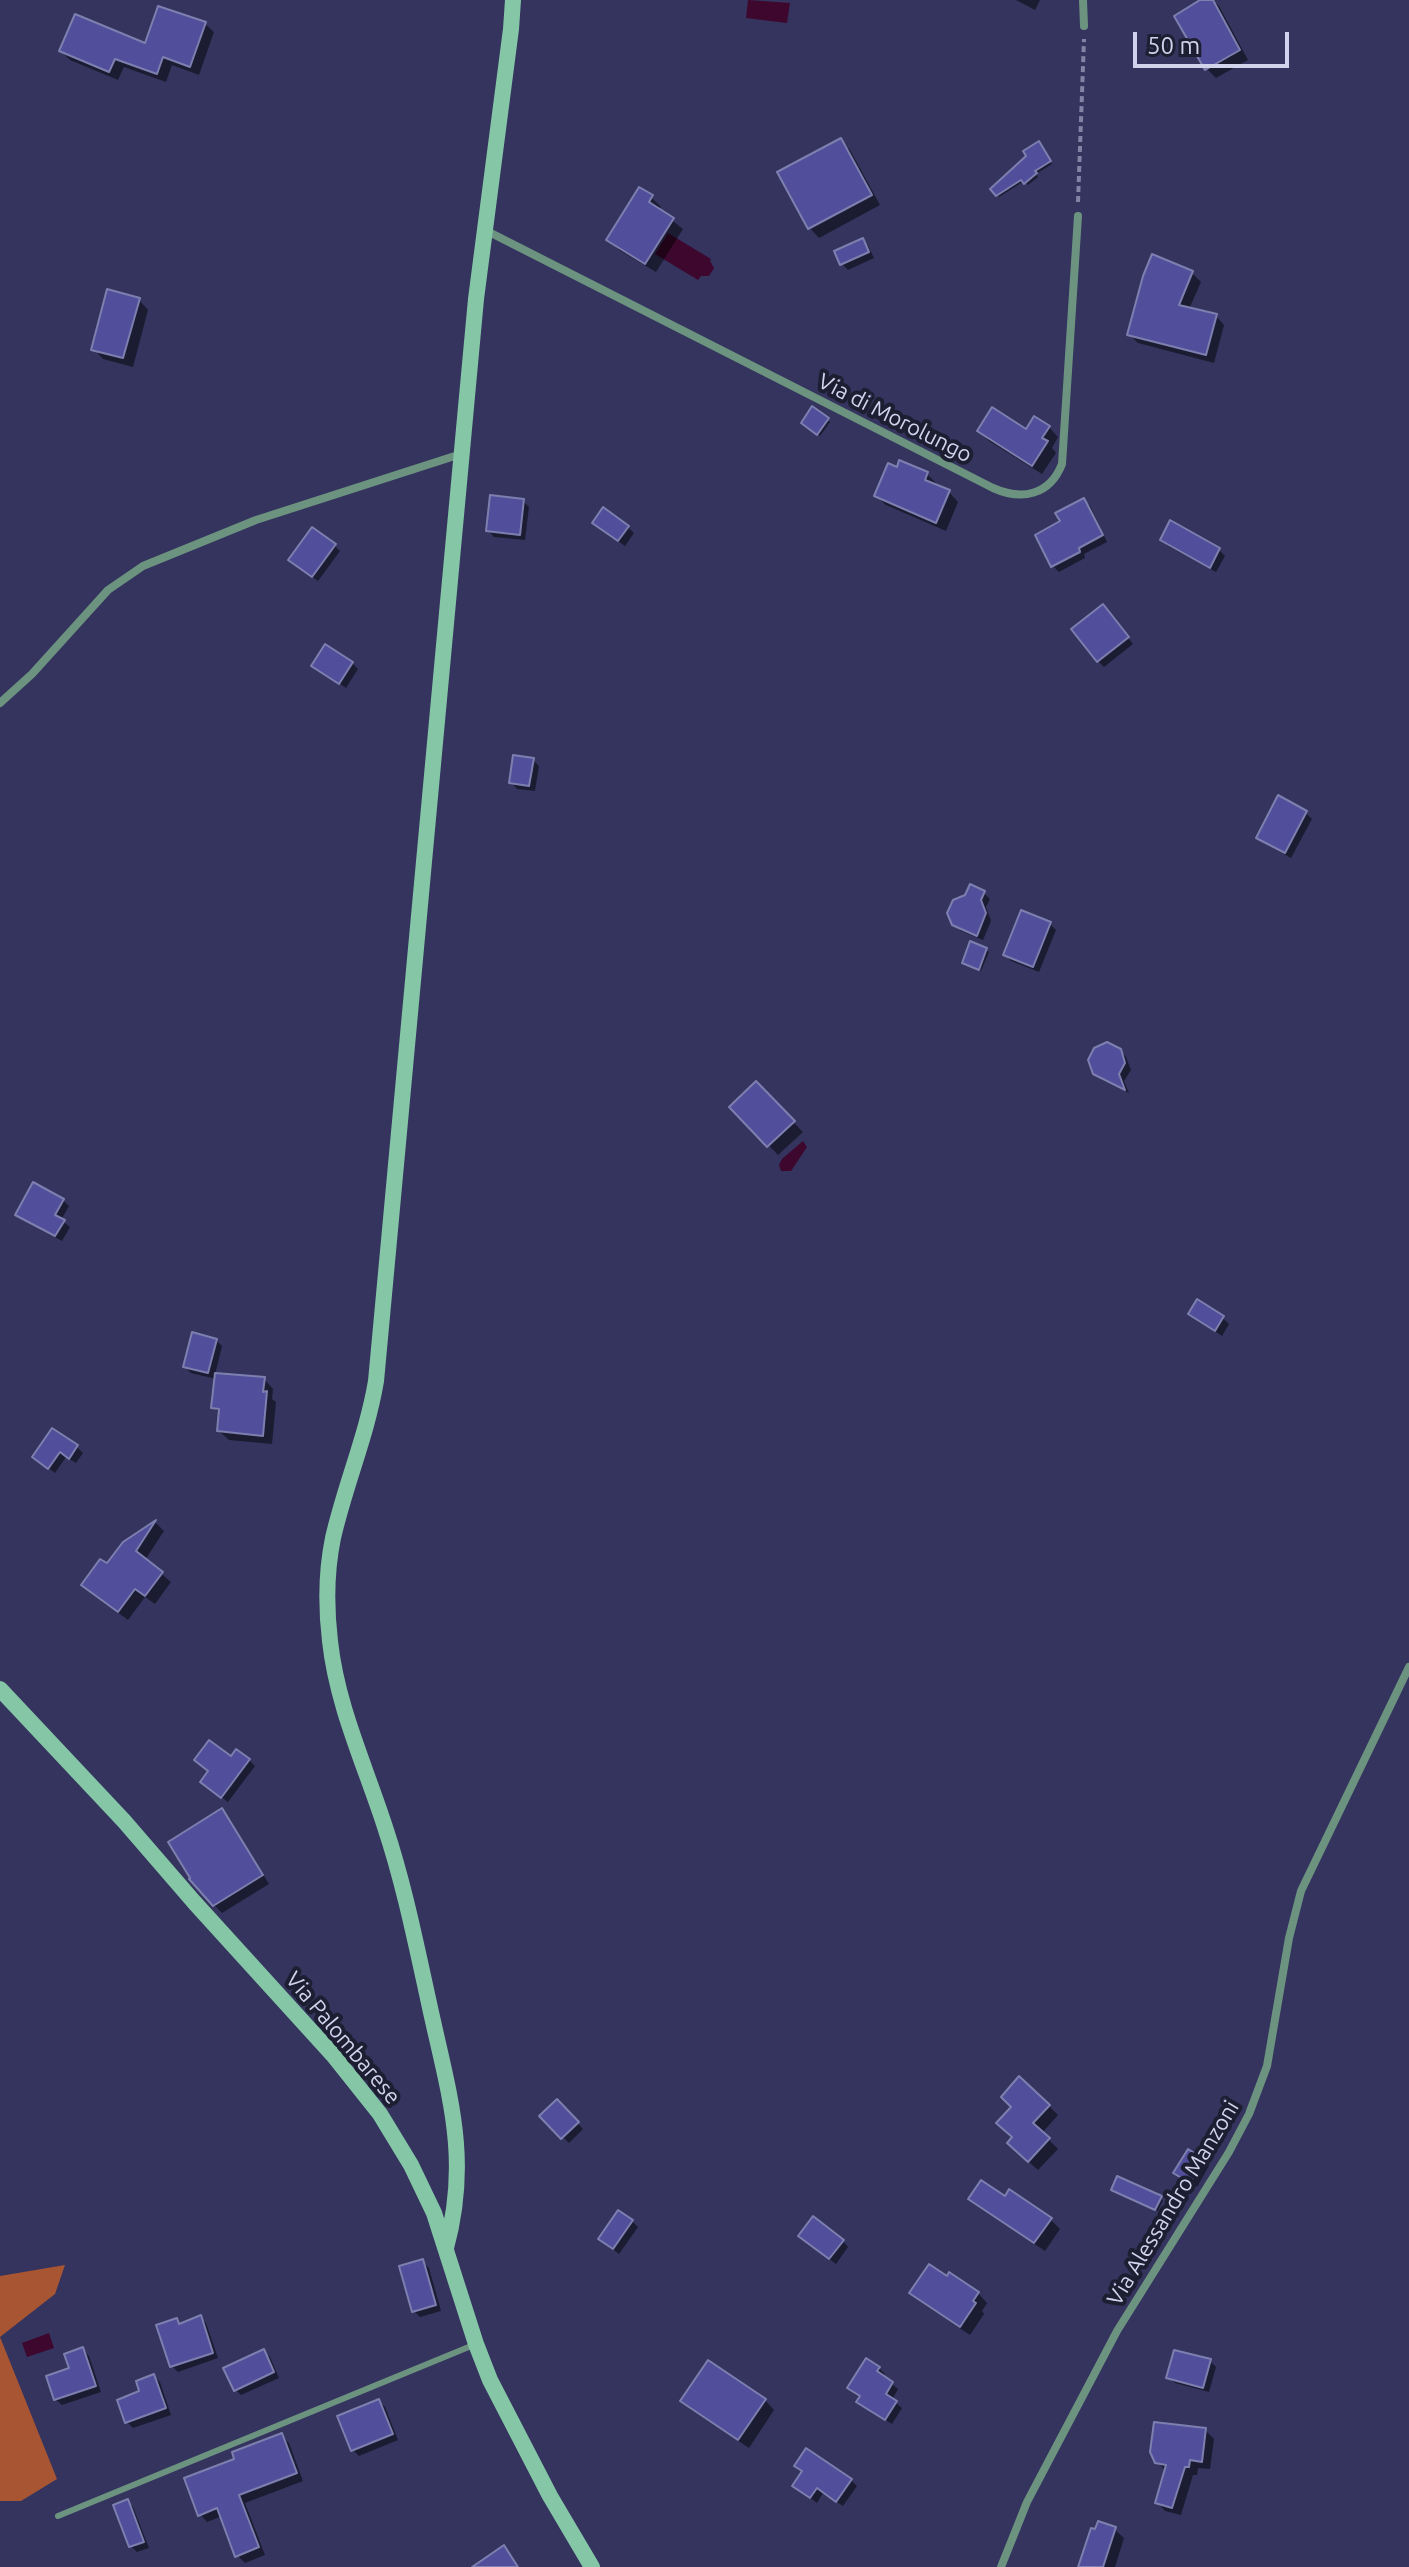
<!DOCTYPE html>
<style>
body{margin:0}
#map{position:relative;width:1409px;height:2567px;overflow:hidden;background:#34345e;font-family:Ubuntu,sans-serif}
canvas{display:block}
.scale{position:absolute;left:1133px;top:32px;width:156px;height:36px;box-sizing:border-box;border:4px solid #d1d3ed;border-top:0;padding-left:10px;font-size:24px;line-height:28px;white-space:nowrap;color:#d1d3ed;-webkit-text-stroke:6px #1e1e32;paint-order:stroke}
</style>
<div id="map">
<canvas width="1409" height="2567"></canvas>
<div class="scale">50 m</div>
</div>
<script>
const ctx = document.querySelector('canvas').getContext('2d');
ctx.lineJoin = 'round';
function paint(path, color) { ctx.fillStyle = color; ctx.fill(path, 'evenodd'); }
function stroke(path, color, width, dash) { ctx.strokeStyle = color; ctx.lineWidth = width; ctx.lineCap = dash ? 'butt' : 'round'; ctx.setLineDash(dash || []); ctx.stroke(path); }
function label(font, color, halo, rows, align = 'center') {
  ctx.font = font + ' Ubuntu,sans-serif'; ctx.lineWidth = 8; ctx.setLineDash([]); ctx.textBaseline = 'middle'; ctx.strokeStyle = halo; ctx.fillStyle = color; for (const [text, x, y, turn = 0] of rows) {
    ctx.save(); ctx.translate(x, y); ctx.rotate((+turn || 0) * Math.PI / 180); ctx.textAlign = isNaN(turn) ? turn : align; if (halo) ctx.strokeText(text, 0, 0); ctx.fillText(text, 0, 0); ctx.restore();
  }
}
const forest = new Path2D(`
 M65,2265L55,2294L0,2337V2276Z
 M0,2337L57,2479L21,2501H0Z`);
const water = new Path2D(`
 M748,0L790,3L787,23L746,18Z
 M668,233L711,259L710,261L714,268L709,276H701L698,280L655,254Z
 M803,1141L807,1147L791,1171H781L779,1165L782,1159Z
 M49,2333L54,2348L27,2357L22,2343Z`);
const shadow = new Path2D(`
 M1016,0H1040L1035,10Z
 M1204,0H1213L1219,6L1248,60L1216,78L1207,69Z
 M204,23L214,32L199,75L172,65L166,82L124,67L118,80L70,60L61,51L147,46Z
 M841,140L850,150L880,205L819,238L810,228L780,173Z
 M1041,146L1052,164L1036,174L1038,177L1028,185L1024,181L999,197L993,189Z
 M651,197L661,207L659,210L683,229L656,272L619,250L609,240Z
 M862,240L868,246L874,258L848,270L842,264Z
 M1192,273L1201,282L1189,309L1216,316L1224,325L1214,363L1138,343L1129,334Z
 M139,300L148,310L133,367L103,359L94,349Z
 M827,419L830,422L820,436L806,425Z
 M1049,427L1058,437L1052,448L1056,453L1042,474L989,441L979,431L1027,432Z
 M900,463L927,474L937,484L936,487L949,492L958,502L946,531L886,505L876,496Z
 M1084,500L1090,506L1107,542L1084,554L1085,558L1059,572L1053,566L1062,522Z
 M523,501L529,507L525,540L494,537L488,530Z
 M1171,523L1219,550L1225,556L1216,572L1168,546L1162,540Z
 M628,527L634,533L625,546L601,529Z
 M334,545L340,551L318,581L296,565Z
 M1108,613L1133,644L1104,667L1098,661Z
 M352,663L358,669L346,688L314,666Z
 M533,760L539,766L535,791L517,789L511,782Z
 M1306,813L1312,819L1291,858L1264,843L1258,837Z
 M984,893L990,899L986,907L991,921L983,940L961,931L954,924Z
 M1050,924L1056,930L1039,972L1011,961L1005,955Z
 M986,950L989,952L981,971L967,965Z
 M1120,1050L1126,1057L1131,1070L1124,1081L1129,1093L1102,1080L1095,1073Z
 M756,1084L803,1132L778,1155L732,1107Z
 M63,1200L69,1206L61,1220L70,1227L62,1241L23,1220L17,1214Z
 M1190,1314L1223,1318L1229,1324L1222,1336Z
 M216,1340L222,1346L215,1375L264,1379L273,1389L272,1399L276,1402L272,1444L229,1440L219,1431L221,1414L213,1407L216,1379L191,1373L185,1367Z
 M77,1447L83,1453L76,1463L66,1457L55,1473L34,1457Z
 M156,1523L164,1531L145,1560L171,1582L155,1604L145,1597L128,1620L93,1594L107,1566L124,1544Z
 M231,1759L249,1760L255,1766L228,1802L209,1788Z
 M221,1811L229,1818L269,1884L222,1913L214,1905Z
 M557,2102L583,2129L569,2143L542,2116Z
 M1049,2106L1058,2115L1042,2133L1058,2149L1038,2170L1019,2153L1014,2138Z
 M1203,2160L1209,2166L1197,2187L1176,2173Z
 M1116,2192L1160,2197L1163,2200L1158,2211Z
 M971,2199H1005L1050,2219L1060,2229L1045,2251L980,2208Z
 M632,2221L638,2227L619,2254L600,2239Z
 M843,2241L848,2247L836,2264L807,2242Z
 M423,2262L429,2268L441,2311L420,2317L414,2311Z
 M912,2293H978L987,2303L982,2311L984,2314L970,2335L921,2302Z
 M200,2318L206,2323L218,2358L178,2372L172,2366L177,2320L182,2325Z
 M83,2350L89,2356L101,2392L62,2405L55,2399Z
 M264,2351L270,2357L279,2378L241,2395L235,2389Z
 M1210,2361L1216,2367L1209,2392L1175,2383L1168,2377Z
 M879,2368L885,2374L883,2377L898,2389L892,2400L902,2408L892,2424L865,2407L862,2397L849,2387Z
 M154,2376L160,2382L171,2415L133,2428L127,2422L119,2401L142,2393Z
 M765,2400L774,2410L749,2448L692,2410L683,2401Z
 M379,2401L385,2407L398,2440L359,2456L353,2450Z
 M1205,2430L1214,2439L1210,2469L1198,2468L1197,2475H1193L1181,2515L1165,2511L1157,2502L1166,2471L1157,2462Z
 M281,2436L289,2443L303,2481L245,2503L265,2555L245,2563L237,2555L222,2516L207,2522L200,2514L237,2460Z
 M851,2480L857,2486L843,2506L823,2493L817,2503L795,2486Z
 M127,2501L133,2507L149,2548L137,2552L131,2546L115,2506Z
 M1114,2529L1124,2538L1115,2567H1081L1097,2532Z`);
const building = new Path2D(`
 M1200,0H1213L1240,50L1205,70L1174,16Z
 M158,6L206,22L190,67L163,57L157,74L115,59L109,72L59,51L75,14L145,43Z
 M841,138L872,195L808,229L777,172Z
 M1039,141L1051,161L1035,171L1037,173L1024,184L1021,180L996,196L990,189L1026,156L1023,151Z
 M639,187L653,195L649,202L674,218L645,264L606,240Z
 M863,238L869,252L840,265L834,251Z
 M1152,254L1193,271L1179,305L1217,314L1206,355L1127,335L1143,276Z
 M107,289L140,298L123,358L91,350Z
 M812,406L829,418L817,435L801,423Z
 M992,407L1026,429L1034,416L1050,426L1042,438L1048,441L1032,466L977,431Z
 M899,460L928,472L925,480L950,490L936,523L874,496L888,463L897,467Z
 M490,495L524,499L520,535L486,531Z
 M1084,498L1103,535L1079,548L1080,552L1051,567L1035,535L1060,521L1055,513Z
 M603,507L629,526L618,541L592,523Z
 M1170,520L1220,548L1210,568L1160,540Z
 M312,527L336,544L312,577L288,560Z
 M1103,604L1129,637L1097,662L1071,629Z
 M325,644L353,662L339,684L311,666Z
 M513,755L534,758L529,786L509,783Z
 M1278,795L1307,811L1285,853L1256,838Z
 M970,884L985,891L981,900L986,913L977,936L952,925L947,913L953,900L965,895Z
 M1021,910L1051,922L1033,967L1003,955Z
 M970,941L987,948L979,970L962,963Z
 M1107,1042L1121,1049L1125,1063L1119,1074L1125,1090L1093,1074L1088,1060L1094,1048Z
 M756,1081L795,1121L767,1147L729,1107Z
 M33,1182L64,1199L55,1215L65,1220L55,1236L15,1215Z
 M1197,1299L1224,1316L1215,1331L1188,1314Z
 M192,1332L217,1339L208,1373L183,1367Z
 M215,1373L265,1377L263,1392L267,1391L263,1436L217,1431L219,1409L211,1408Z
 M52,1428L78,1445L69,1459L60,1452L48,1469L32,1457Z
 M156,1520L136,1551L163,1572L145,1596L135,1589L118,1612L81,1585L100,1559L107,1563L123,1542Z
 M209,1740L231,1756L236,1749L250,1759L221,1798L200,1782L208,1771L194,1760Z
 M222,1808L263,1875L213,1906L189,1879L190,1878L168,1842Z
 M1019,2076L1050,2105L1033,2123L1050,2138L1028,2162L1007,2143L1012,2137L996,2123L1011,2107L1001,2097Z
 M557,2099L579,2122L561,2139L539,2116Z
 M1188,2149L1204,2159L1190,2183L1173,2173Z
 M1117,2176L1162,2196L1155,2210L1111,2190Z
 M981,2180L1005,2196L1009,2189L1052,2218L1034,2243L968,2199Z
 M618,2210L633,2220L613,2249L598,2239Z
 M813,2216L844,2240L829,2259L798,2236Z
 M423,2259L436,2305L412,2312L399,2266Z
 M929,2264L947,2276L949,2272L979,2292L973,2301L976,2303L960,2327L909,2293Z
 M201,2315L213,2353L170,2367L156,2325L177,2318L179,2324Z
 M83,2347L96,2386L54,2400L46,2376L69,2368L64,2354Z
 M264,2349L274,2372L234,2391L223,2368Z
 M1174,2350L1211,2359L1203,2388L1166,2378Z
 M866,2358L880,2367L877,2371L893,2382L886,2394L897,2401L885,2420L856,2402L860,2396L847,2388Z
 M708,2360L766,2399L738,2440L680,2401Z
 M154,2374L166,2408L125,2423L117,2400L139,2391L136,2381Z
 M379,2399L393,2434L351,2451L337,2416Z
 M1154,2422L1206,2428L1202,2462L1190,2460L1189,2467H1185L1172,2508L1155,2503L1166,2465L1155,2463L1150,2452Z
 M282,2433L297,2473L239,2495L259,2547L235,2557L217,2508L198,2516L184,2478L234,2459L232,2452Z
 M806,2448L852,2479L836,2502L817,2488L810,2498L792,2486L802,2471L794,2466Z
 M128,2499L144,2542L129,2547L113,2505Z
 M1098,2521L1116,2527L1103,2567H1078L1091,2528L1095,2529Z
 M504,2545L518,2567H472Z`);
const path = new Path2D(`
 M1078,202L1084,39`);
const lane = new Path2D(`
 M58,2516L476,2344`);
const street = new Path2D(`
 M1083,0L1084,26
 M485,230L993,488C1022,501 1050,495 1062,464L1078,216
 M0,703L32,674L108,590L143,566L256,520L461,454
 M1001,2567L1027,2502L1117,2331L1229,2152L1249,2114L1267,2066L1289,1938L1301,1891L1409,1667`);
const secondary = new Path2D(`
 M0,1689L124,1821L194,1902L333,2055L380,2114L411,2165L434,2213L476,2344L490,2380L550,2496L592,2567
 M446,2248C471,2156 448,2092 429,2003C416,1944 404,1884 385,1827C365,1765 337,1706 330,1641C326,1607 326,1572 333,1538C345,1485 367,1435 376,1381L476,299L511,29L513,0`);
const streetNames = [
 ["Via di Morolungo",895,418,27],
 ["Via Palombarese",343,2038,50],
 ["Via Alessandro Manzoni",1173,2203,-59]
];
paint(forest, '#a85533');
paint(water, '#3e072e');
paint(shadow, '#0007');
paint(building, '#514f9b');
stroke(building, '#7d7faf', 2);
stroke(path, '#8283a5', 4, [6, 4]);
stroke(lane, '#6c937f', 6);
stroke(street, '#6c937f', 8);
stroke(secondary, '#85c6a6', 16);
label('22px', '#d1d3ed', '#1e1e32', streetNames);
</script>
